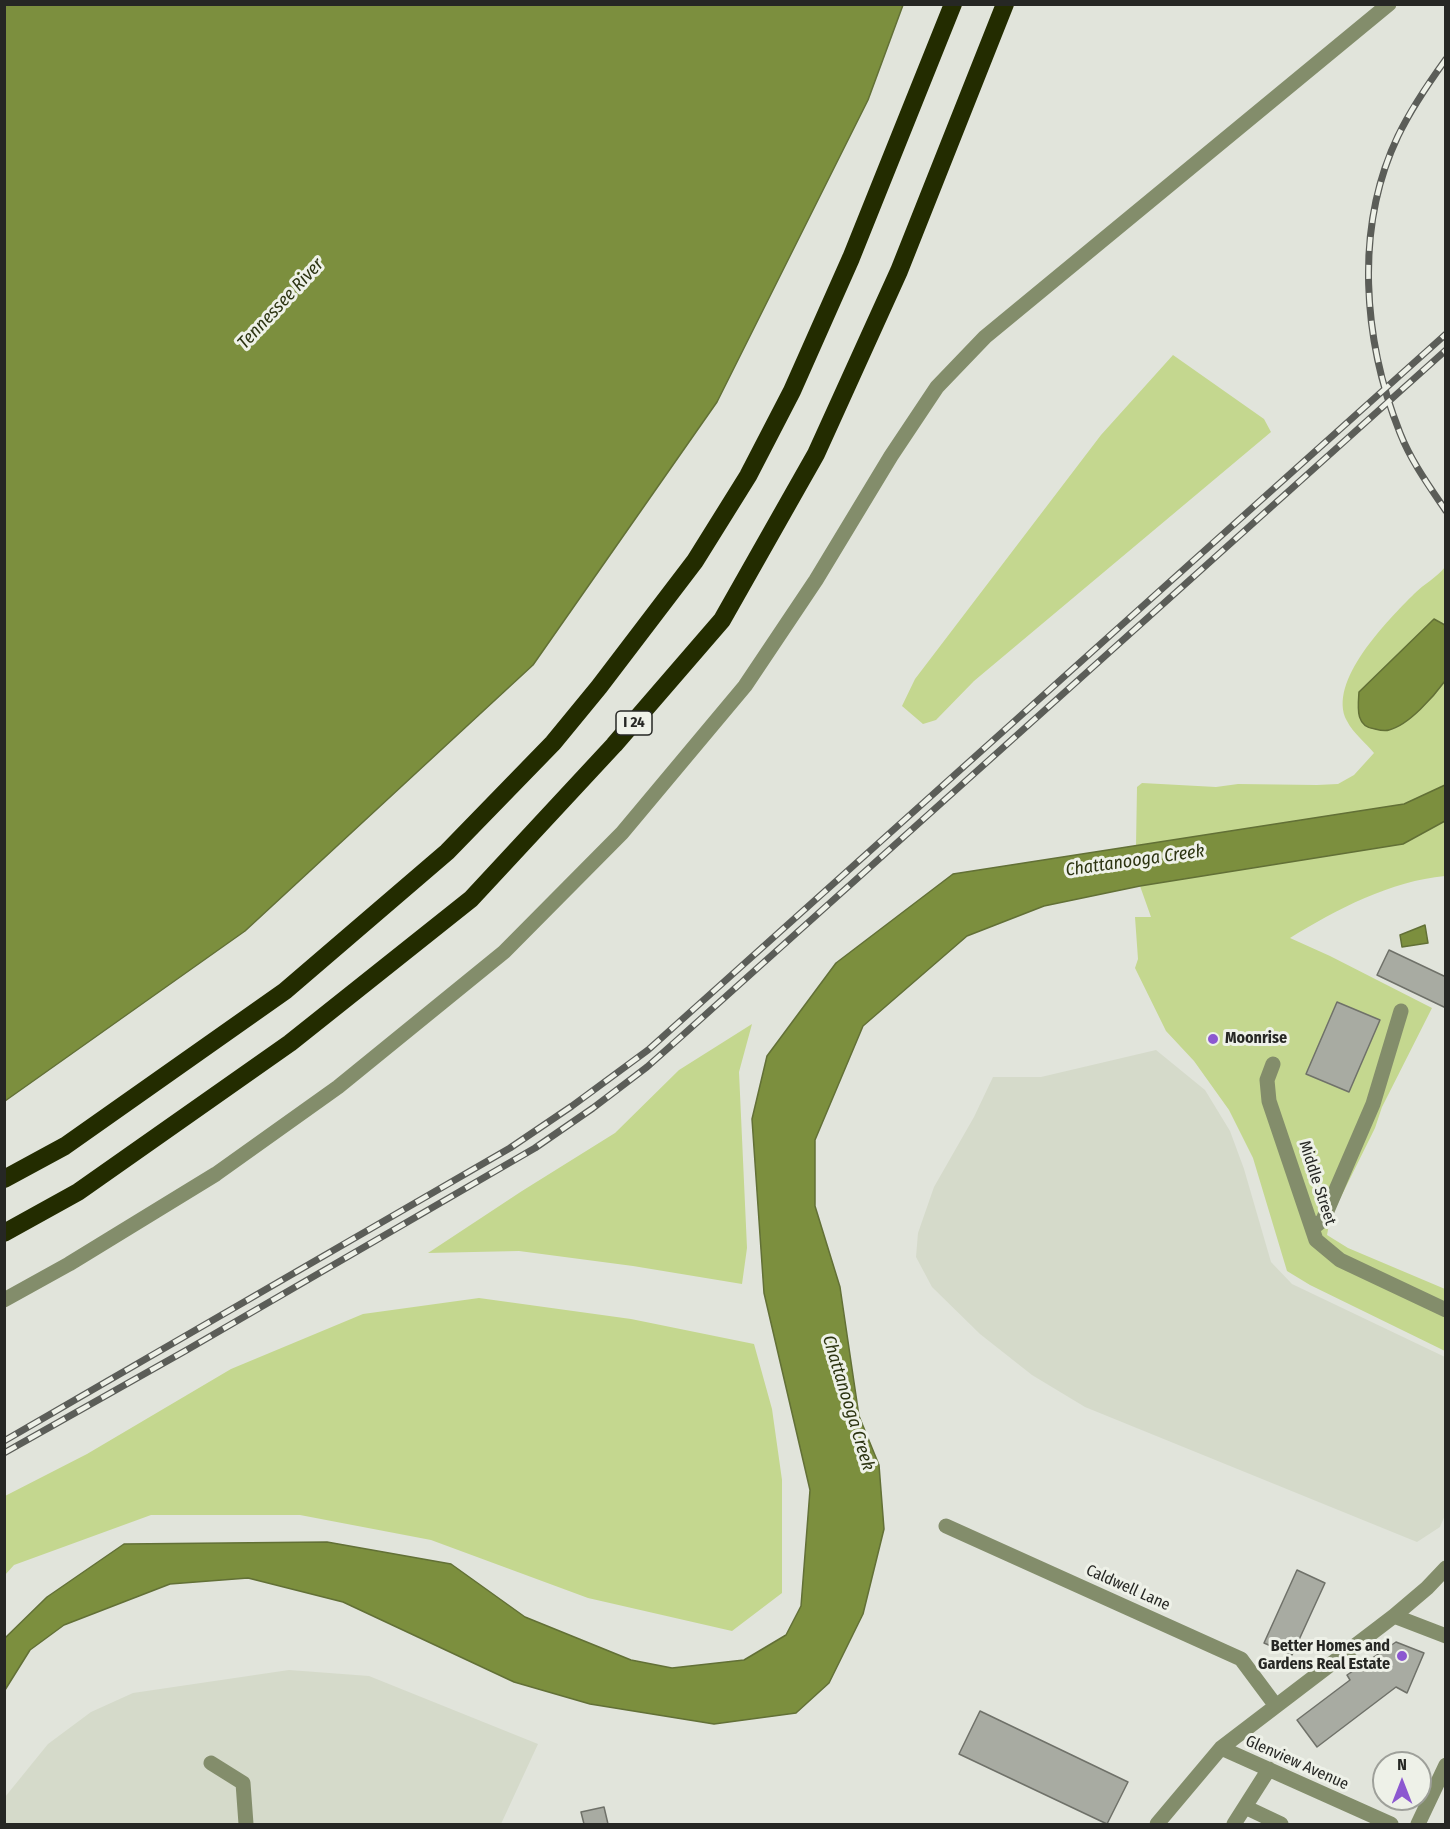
<!DOCTYPE html>
<style>
body{margin:0}
#map{position:relative;width:1450px;height:1829px;overflow:hidden;background:#e1e4db;font-family:"Fira Sans Condensed",sans-serif}
canvas{display:block}
.frame{position:absolute;inset:0;border:6px solid #262724;pointer-events:none}
.north{position:absolute;left:1372px;top:1751px;width:60px;height:60px;box-sizing:border-box;background:#eef1e8;border:2px solid #9ea09a;border-radius:50%;rotate:0deg;font-size:16px;font-weight:700;line-height:24px;text-align:center;color:#262724}
.north::after{content:'';display:block;margin:auto;width:21px;height:27px;background:#8c58d0;clip-path:polygon(50% 0,100% 100%,50% 72%,0 100%)}
</style>
<div id="map">
<canvas width="1450" height="1829"></canvas>
<div class="frame"></div>
<div class="north">N</div>
</div>
<script>
const ctx = document.querySelector('canvas').getContext('2d');
ctx.lineJoin = 'round';
function paint(path, color) { ctx.fillStyle = color; ctx.fill(path, 'evenodd'); }
function stroke(path, color, width, dash) { ctx.strokeStyle = color; ctx.lineWidth = width; ctx.lineCap = dash ? 'butt' : 'round'; ctx.setLineDash(dash || []); ctx.stroke(path); }
function label(font, color, halo, rows, align = 'center') {
  ctx.font = font + ' "Fira Sans Condensed",sans-serif'; ctx.lineWidth = 6; ctx.setLineDash([]); ctx.textBaseline = 'middle'; ctx.strokeStyle = halo; ctx.fillStyle = color; for (const [text, x, y, turn = 0] of rows) {
    ctx.save(); ctx.translate(x, y); ctx.rotate((+turn || 0) * Math.PI / 180); ctx.textAlign = isNaN(turn) ? turn : align; if (halo) ctx.strokeText(text, 0, 0); ctx.fillText(text, 0, 0); ctx.restore();
  }
}
const built = new Path2D(`
 M1156,1050L1205,1090L1230,1131L1244,1169L1271,1262L1292,1284L1445,1357V1515L1440,1527L1417,1542L1085,1407L1032,1375L980,1334L932,1287L916,1257L918,1233L934,1187L974,1117L993,1077H1041Z
 M289,1670L369,1676L538,1744L501,1824H5V1797L48,1744L91,1712L133,1693Z`);
const green = new Path2D(`
 M1173,355L1264,419L1271,432L974,681L936,720L923,724L902,706L915,679L1101,435Z
 M1445,567V625L1443,622L1423,706L1445,681V785L1404,804L1136,846L1137,787L1142,783L1216,787L1238,784L1317,785L1338,784L1354,775L1374,753C1366,743 1353,733 1347,721C1326,682 1389,619 1414,594C1424,584 1436,578 1445,567Z
 M1445,821V876C1391,881 1337,909 1290,938L1330,956L1432,1008L1382,1107L1375,1128L1330,1219L1327,1235L1348,1248L1445,1289V1351L1310,1285L1287,1271L1253,1158L1229,1110L1194,1061L1166,1031L1135,968L1138,959L1135,917H1151L1140,886L1403,844Z
 M752,1024L739,1072L747,1248L742,1284L633,1266L519,1251L428,1253L522,1191L615,1133L679,1070Z
 M479,1298L631,1319L754,1344L772,1409L782,1480V1593L732,1631L588,1598L431,1540L300,1515H151L14,1565L5,1575V1496L87,1454L231,1369L363,1314Z`);
const water = new Path2D(`
 M5,4L903,5L868,100L717,402L533,665L245,931L5,1101Z
 M1434,619L1445,625V681C1434,696 1409,725 1389,730C1386,731 1379,730 1375,729C1355,727 1358,707 1359,692Z
 M1445,785V821L1403,844L1140,886L1044,906L967,936L863,1026L815,1140V1206L840,1287L859,1416L879,1465L884,1529L863,1614L829,1683L796,1713L714,1724L590,1704L514,1682L343,1602L248,1578L170,1584L64,1625L30,1650L5,1690V1638L47,1597L124,1544L327,1542L451,1564L525,1617L631,1660L672,1668L744,1660L786,1635L801,1606L810,1490L764,1293L752,1119L767,1056L836,963L953,874L1404,804Z
 M1425,925L1428,943L1402,947L1400,935Z`);
const building = new Path2D(`
 M1389,950L1446,977V1008L1377,975Z
 M1337,1002L1380,1020L1349,1092L1306,1074Z
 M1297,1570L1325,1583L1292,1655L1264,1643Z
 M1396,1642L1424,1653L1407,1693L1396,1687L1317,1747L1297,1720L1350,1680L1347,1675Z
 M980,1711L1128,1782L1107,1824L959,1754Z
 M604,1807L608,1824H584L581,1812Z`);
const minor = new Path2D(`
 M1273,1064L1267,1080L1269,1101L1316,1240L1340,1260L1446,1310
 M1313,1228L1323,1220L1373,1104L1401,1011
 M4,1300L69,1264L216,1174L338,1087L504,952L622,833L745,686L816,580L891,456L937,387L985,337L1389,4
 M946,1526L1241,1659L1276,1706
 M1394,1616L1446,1636
 M1221,1748L1391,1824
 M211,1763L243,1783L246,1824
 M1245,1807L1281,1824
 M1157,1824L1221,1748L1394,1616L1427,1588L1446,1568
 M1234,1824L1269,1769
 M1418,1824L1446,1765`);
const highway = new Path2D(`
 M4,1179L65,1146L285,991L447,852L553,743L599,687L695,561L748,476L792,391L851,258L953,4
 M4,1233L78,1192L290,1043L471,899L614,745L722,620L816,454L899,271L1005,4`);
const rail = new Path2D(`
 M1446,59C1428,84 1411,109 1398,136C1354,228 1363,340 1400,433C1411,461 1429,486 1446,511
 M4,1441L510,1148L572,1106L648,1050L1446,334
 M4,1453L185,1351L535,1148L593,1108L647,1067L684,1034L1446,350`);
const markers = [
 [1213,1039,6,"#8c58d0"],
 [1402,1656,6,"#8c58d0"]
];
const shields = [
 [634,723,36]
];
const shieldNames = [
 ["I 24",634,723]
];
const poiNames = [
 ["Moonrise",1225,1039],
 ["Better Homes and",1390,1647,"right"],
 ["Gardens Real Estate",1390,1665,"right"]
];
const streetNames = [
 ["Middle Street",1317,1183,72],
 ["Caldwell Lane",1128,1588,24],
 ["Glenview Avenue",1297,1763,24]
];
const waterNames = [
 ["Tennessee River",281,304,-47],
 ["Chattanooga Creek",1135,861,-8],
 ["Chattanooga Creek",848,1403,73]
];
paint(built, '#d5daca');
paint(green, '#c4d78f');
paint(water, '#7c8f3e');
stroke(water, '#627036', 1.5);
paint(building, '#a8aba2');
stroke(building, '#6f7169', 1.5);
stroke(minor, '#838d6b', 15);
stroke(highway, '#232c00', 18);
stroke(rail, '#5b5d58', 7);
stroke(rail, '#eef1e8', 4.5, [14]);
for (const [x, y, r, color] of markers) { const dot = new Path2D(); dot.arc(x, y, r, 0, 2 * Math.PI); ctx.fillStyle = color; ctx.fill(dot); stroke(dot, '#eef1e8', 2); }
for (const [x, y, w] of shields) { const box = new Path2D(); box.roundRect(x - w / 2, y - 12, w, 24, 4.5); ctx.fillStyle = '#eef1e8'; ctx.fill(box); stroke(box, '#262724', 1.5); }
label('bold 15px', '#262724', null, shieldNames);
label('bold 16px', '#262724', '#eef1e8', poiNames, 'left');
label('16px', '#262724', '#eef1e8', streetNames);
label('italic 18px', '#2c3411', '#eef1e8', waterNames);
</script>
